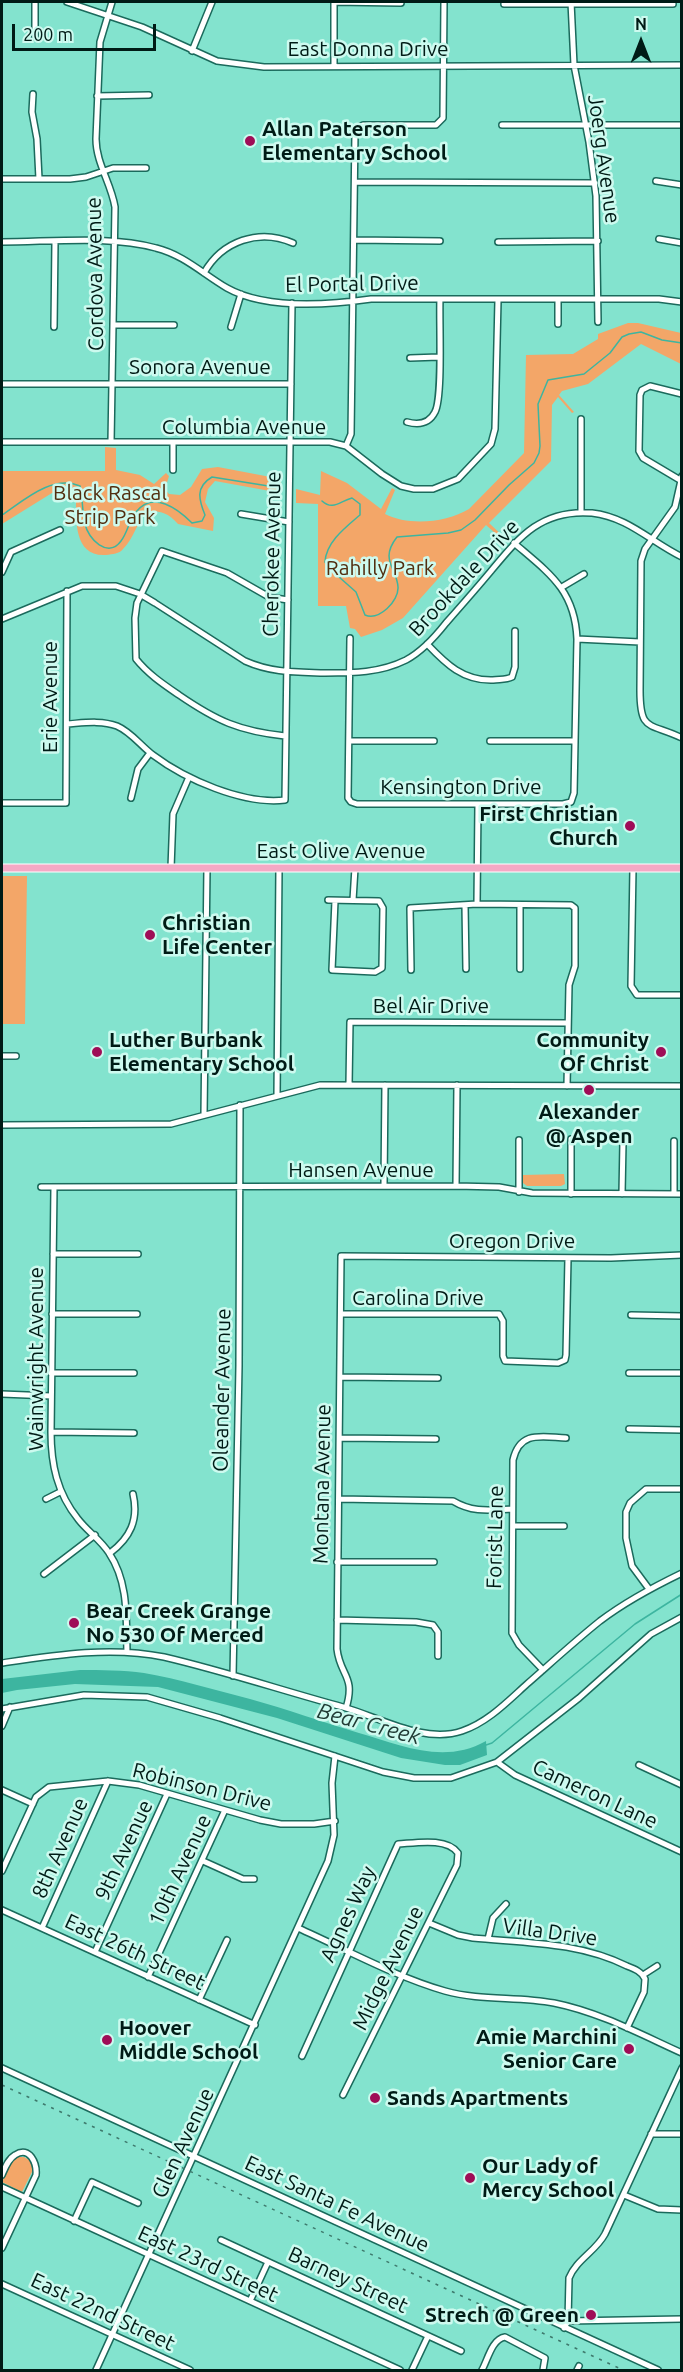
<!DOCTYPE html>
<style>
body{margin:0}
#map{position:relative;width:683px;height:2372px;overflow:hidden;background:#83e3ce;font-family:Ubuntu,sans-serif}
canvas{display:block}
.frame{position:absolute;inset:0;border:3px solid #001b16;pointer-events:none}
.north{position:absolute;left:611px;top:12px;width:60px;height:60px;-webkit-text-stroke:4px #cdfaef;paint-order:stroke;rotate:0deg;font-size:16px;font-weight:700;line-height:24px;text-align:center;color:#001b16}
.north::after{content:'';display:block;margin:auto;width:21px;height:27px;background:#001b16;clip-path:polygon(50% 0,100% 100%,50% 72%,0 100%)}
.scale{position:absolute;left:12px;top:24px;width:144px;height:27px;box-sizing:border-box;border:3px solid #001b16;border-top:0;padding-left:8px;font-size:18px;line-height:21px;white-space:nowrap;color:#001b16;-webkit-text-stroke:4px #cdfaef;paint-order:stroke}
</style>
<div id="map">
<canvas width="683" height="2372"></canvas>
<div class="frame"></div>
<div class="north">N</div>
<div class="scale">200 m</div>
</div>
<script>
const ctx = document.querySelector('canvas').getContext('2d');
ctx.lineJoin = 'round';
function paint(path, color) { ctx.fillStyle = color; ctx.fill(path, 'evenodd'); }
function stroke(path, color, width, dash) { ctx.strokeStyle = color; ctx.lineWidth = width; ctx.lineCap = dash ? 'butt' : 'round'; ctx.setLineDash(dash || []); ctx.stroke(path); }
function label(font, color, halo, rows, align = 'center') {
  ctx.font = font + ' Ubuntu,sans-serif'; ctx.lineWidth = 5; ctx.setLineDash([]); ctx.textBaseline = 'middle'; ctx.strokeStyle = halo; ctx.fillStyle = color; for (const [text, x, y, turn = 0] of rows) {
    ctx.save(); ctx.translate(x, y); ctx.rotate((+turn || 0) * Math.PI / 180); ctx.textAlign = isNaN(turn) ? turn : align; if (halo) ctx.strokeText(text, 0, 0); ctx.fillText(text, 0, 0); ctx.restore();
  }
}
const green = new Path2D(`
 M628,323H638L681,333V364L641,344L588,384L562,391L559,395L574,412L572,413L558,397L552,405L551,461L489,523L506,539L504,541L486,525L403,618L382,630L361,637L355,629L350,628L346,606H318V504L296,503V489L320,495L321,471L347,483L381,509L392,488L395,490L385,514C408,526 446,523 469,509L524,453L526,355L573,354L598,339V334Z
 M105,447L116,448V470L140,475L154,484L166,473L169,476L165,489L169,494L180,495L191,487L202,469L218,467L281,479V493L215,481L208,489L205,502L214,518L213,531L178,524C168,513 162,511 148,511C137,520 134,539 123,549C119,554 113,554 106,555C74,557 76,521 76,499L68,491L52,493L2,524V471H105Z
 M2,876H27L25,1024H2Z
 M564,1174L565,1184L561,1186H527L523,1183V1175Z
 M16,2157H24L31,2161L33,2170L22,2192L2,2182L11,2161Z`);
const water = new Path2D(`
 M80,1670C101,1670 123,1670 144,1673C179,1679 215,1690 250,1699C287,1709 322,1722 359,1733C400,1745 444,1765 486,1741L487,1755L460,1765H445L401,1758L277,1718L158,1687L75,1684L17,1690L2,1693V1679Z`);
const stream = new Path2D(`
 M322,501C333,511 340,501 352,498L360,504V515C346,527 326,542 325,562L330,569L356,592L365,615C379,621 399,601 398,587C397,568 379,560 397,537L448,533L461,530L475,520L509,485L534,463L539,453L540,446L538,404L548,380L584,374L610,353L622,337L629,334L641,332L662,340L682,343
 M2,515C23,501 52,474 80,486C83,499 82,512 85,524C88,539 108,559 121,541C128,532 129,520 136,512C153,490 178,509 192,523L202,521L205,515C199,500 195,487 212,477L281,488
 M486,1745L492,1743L635,1624L682,1594`);
const minor = new Path2D(`
 M67,2L142,27L217,61L264,67L682,65
 M571,2L574,65L589,142L596,196L598,322
 M504,4H673
 M35,37V2
 M192,51L212,2
 M334,66V2L401,3
 M33,94L32,112L37,139L39,179
 M97,96L149,95
 M502,125H682
 M2,179H70L86,177L113,168H146
 M656,181L682,185
 M355,182L595,183
 M659,239L682,243
 M354,240L440,241
 M2,242C49,242 111,235 156,248C184,255 203,274 227,288C266,310 328,305 371,299H659L682,302
 M498,242L598,241
 M204,273C222,241 259,228 293,243
 M558,300V324
 M113,325H174
 M54,327L55,242
 M231,327L241,294
 M410,358L439,357
 M2,384H291
 M407,422C418,425 429,424 435,412C443,397 439,321 440,299
 M2,442H330L346,446L382,474L401,486L414,489H433L458,479L491,444L495,429L498,300
 M111,442L115,207C111,183 96,163 96,139L100,42L112,2
 M346,446L351,434L355,133L357,128L363,125H436L443,118L444,2
 M173,470V442
 M682,476L675,507L645,549L641,561L640,690C640,733 649,722 682,738
 M680,480L643,458L639,451L640,395L642,390L650,386L682,394
 M581,513V419
 M241,514L289,522
 M2,572L11,552L60,530
 M562,587L584,574
 M2,619L82,586H116L140,594L155,603L245,661C272,673 296,672 325,673C353,673 380,673 406,660C421,652 435,637 446,623C461,606 476,589 491,571C520,536 542,509 592,513C628,517 651,542 682,557
 M350,638L348,798L351,802L357,804H563L571,802L574,793L577,639C575,590 549,573 514,543
 M577,639L640,642
 M427,644C446,664 463,681 493,680C500,679 506,680 512,677L515,667V631
 M67,724C83,723 101,720 117,726C131,732 140,745 153,755C185,779 243,805 285,800L292,303
 M285,736C239,731 217,721 179,695C163,684 148,674 136,659L135,618L137,603L162,551L227,573L269,597L288,600
 M349,741H434
 M490,741H575
 M131,798L138,769L150,753
 M2,803H66L67,591
 M171,868L173,814L189,777
 M633,868L631,986L637,995H682
 M328,900L379,901L383,908L382,968L375,972L332,970L335,901
 M353,900L355,868
 M477,904L478,804
 M465,905L466,969
 M520,905V969
 M411,970L410,908L477,904L571,905L575,908V966L569,985L567,1086
 M2,1056H16
 M349,1085L350,1022L568,1023
 M277,1096L279,868
 M204,1115L207,868
 M2,1125L171,1124L320,1085L682,1086
 M571,1139V1194
 M519,1140V1192
 M384,1185L385,1085
 M456,1186L457,1085
 M41,1187L456,1186L499,1187L532,1193L682,1194
 M54,1187L51,1432C51,1464 57,1493 78,1519C87,1531 101,1540 109,1553C129,1583 126,1618 127,1652
 M622,1194L623,1142
 M674,1194V1141
 M53,1254H138
 M52,1314H137
 M341,1314H499L503,1321V1356L505,1361L558,1363L565,1360L566,1355L568,1258
 M631,1315L682,1316
 M51,1373H134
 M629,1373H682
 M340,1377L438,1378
 M2,1394L51,1396
 M629,1429L682,1430
 M51,1432L134,1433
 M340,1438L436,1439
 M46,1499L60,1492
 M339,1499L453,1501C473,1513 490,1510 512,1509
 M513,1526H564
 M110,1553C130,1538 139,1520 133,1494
 M337,1562H434
 M44,1574L95,1535
 M649,1589L632,1566L626,1538V1512L630,1503L646,1489H682
 M337,1620L416,1622L433,1625L438,1632V1656
 M2,1663C55,1655 111,1646 164,1657C224,1671 284,1691 343,1707C379,1717 424,1744 462,1731C488,1722 507,1702 527,1684C551,1663 575,1641 600,1621C625,1602 653,1587 682,1573
 M543,1670L519,1645L512,1633L513,1460C520,1430 542,1437 566,1438
 M233,1676L239,1366L240,1105
 M346,1708C356,1676 340,1676 337,1649L341,1256L611,1258L682,1255
 M2,1709L84,1695L147,1697L220,1718L383,1772L414,1778H451L497,1762L579,1698L651,1634L682,1617
 M2,1726L10,1707
 M497,1762L515,1775L682,1852
 M639,1765L682,1785
 M2,1790L33,1804
 M203,1861L243,1879H254
 M2,1871L36,1797L49,1787L108,1781L139,1785L260,1820L281,1824H314L335,1821
 M2,1910L255,2025
 M429,1923L458,1935L473,1938C526,1943 579,1942 627,1966C635,1969 642,1972 645,1979L644,1992L627,2028
 M42,1928L108,1781
 M298,1928C345,1949 396,1977 445,1991C481,2001 518,1996 554,2003C599,2012 640,2034 682,2053
 M488,1939L493,1918L506,1904
 M95,1952L167,1794
 M643,1975L657,1966
 M148,1977L225,1810
 M199,2000L227,1940
 M302,2056L398,1844C415,1843 447,1837 458,1853L457,1865L343,2095
 M2,2068L658,2370
 M651,2134H682
 M2,2175C5,2168 8,2159 15,2155C30,2145 37,2164 36,2175L2,2248
 M2,2187L400,2370
 M624,2195L658,2209L682,2210
 M74,2221L92,2182L138,2203
 M221,2240L461,2351
 M2,2284L190,2370
 M250,2301L268,2262
 M568,2321L682,2319
 M564,2328L568,2321L569,2278C576,2260 596,2251 605,2234L682,2068
 M96,2370L328,1861L334,1835L332,1783L335,1756
 M412,2370L428,2336
 M482,2370C488,2359 492,2339 505,2337L545,2358L543,2370
 M577,2370L579,2366`);
const major = new Path2D(`
 M2,868H682`);
const rail = new Path2D(`
 M2,2085L623,2370`);
const markers = [
 [250,141,6,"#9f0d57"],
 [630,826,6,"#9f0d57"],
 [150,935,6,"#9f0d57"],
 [97,1052,6,"#9f0d57"],
 [661,1052,6,"#9f0d57"],
 [589,1090,6,"#9f0d57"],
 [74,1623,6,"#9f0d57"],
 [107,2040,6,"#9f0d57"],
 [629,2049,6,"#9f0d57"],
 [375,2098,6,"#9f0d57"],
 [470,2178,6,"#9f0d57"],
 [591,2315,6,"#9f0d57"]
];
const streetNames = [
 ["East Donna Drive",368,49],
 ["Joerg Avenue",604,159,82],
 ["Cordova Avenue",95,274,-91],
 ["El Portal Drive",352,284,-1],
 ["Sonora Avenue",200,367],
 ["Columbia Avenue",244,427],
 ["Cherokee Avenue",272,554,-89],
 ["Brookdale Drive",464,578,-47],
 ["Erie Avenue",50,697,-90],
 ["Kensington Drive",461,787],
 ["East Olive Avenue",341,851],
 ["Bel Air Drive",431,1006],
 ["Hansen Avenue",361,1170],
 ["Oregon Drive",512,1241],
 ["Carolina Drive",418,1298],
 ["Wainwright Avenue",36,1359,-90],
 ["Oleander Avenue",222,1390,-89],
 ["Montana Avenue",322,1484,-89],
 ["Forist Lane",495,1537,-89],
 ["Robinson Drive",202,1787,14],
 ["Cameron Lane",595,1794,25],
 ["8th Avenue",60,1848,-66],
 ["9th Avenue",124,1850,-65],
 ["10th Avenue",180,1870,-65],
 ["Agnes Way",348,1914,-65],
 ["Villa Drive",550,1932,8],
 ["East 26th Street",135,1952,25],
 ["Midge Avenue",388,1968,-64],
 ["Glen Avenue",183,2143,-65],
 ["East Santa Fe Avenue",337,2204,25],
 ["East 23rd Street",208,2264,25],
 ["Barney Street",348,2280,25],
 ["East 22nd Street",103,2312,25]
];
const poiNames = [
 ["Allan Paterson",262,129],
 ["Elementary School",262,153],
 ["First Christian",618,814,"right"],
 ["Church",618,838,"right"],
 ["Christian",162,923],
 ["Life Center",162,947],
 ["Luther Burbank",109,1040],
 ["Elementary School",109,1064],
 ["Community",649,1040,"right"],
 ["Of Christ",649,1064,"right"],
 ["Alexander",589,1112,"center"],
 ["@ Aspen",589,1136,"center"],
 ["Bear Creek Grange",86,1611],
 ["No 530 Of Merced",86,1635],
 ["Hoover",119,2028],
 ["Middle School",119,2052],
 ["Amie Marchini",617,2037,"right"],
 ["Senior Care",617,2061,"right"],
 ["Sands Apartments",387,2098],
 ["Our Lady of",482,2166],
 ["Mercy School",482,2190],
 ["Strech @ Green",579,2315,"right"]
];
const parkNames = [
 ["Black Rascal",110,493],
 ["Strip Park",110,517],
 ["Rahilly Park",380,568]
];
const waterNames = [
 ["Bear Creek",369,1724,15]
];
paint(green, '#f3a668');
paint(water, '#3db5a0');
stroke(stream, '#3db5a0', 1.5);
stroke(minor, '#1b6a5c', 8);
stroke(major, '#fff', 9);
stroke(minor, '#fff', 5);
stroke(major, '#f4a9c5', 7);
stroke(rail, '#3e796c', 1.5, [3, 6]);
for (const [x, y, r, color] of markers) { const dot = new Path2D(); dot.arc(x, y, r, 0, 2 * Math.PI); ctx.fillStyle = color; ctx.fill(dot); stroke(dot, '#cdfaef', 2); }
label('21px', '#001b16', '#cdfaef', streetNames);
label('bold 21px', '#001b16', '#cdfaef', poiNames, 'left');
label('21px', '#512e0f', '#cdfaef', parkNames);
label('italic 22px', '#213b35', '#cdfaef', waterNames);
</script>
